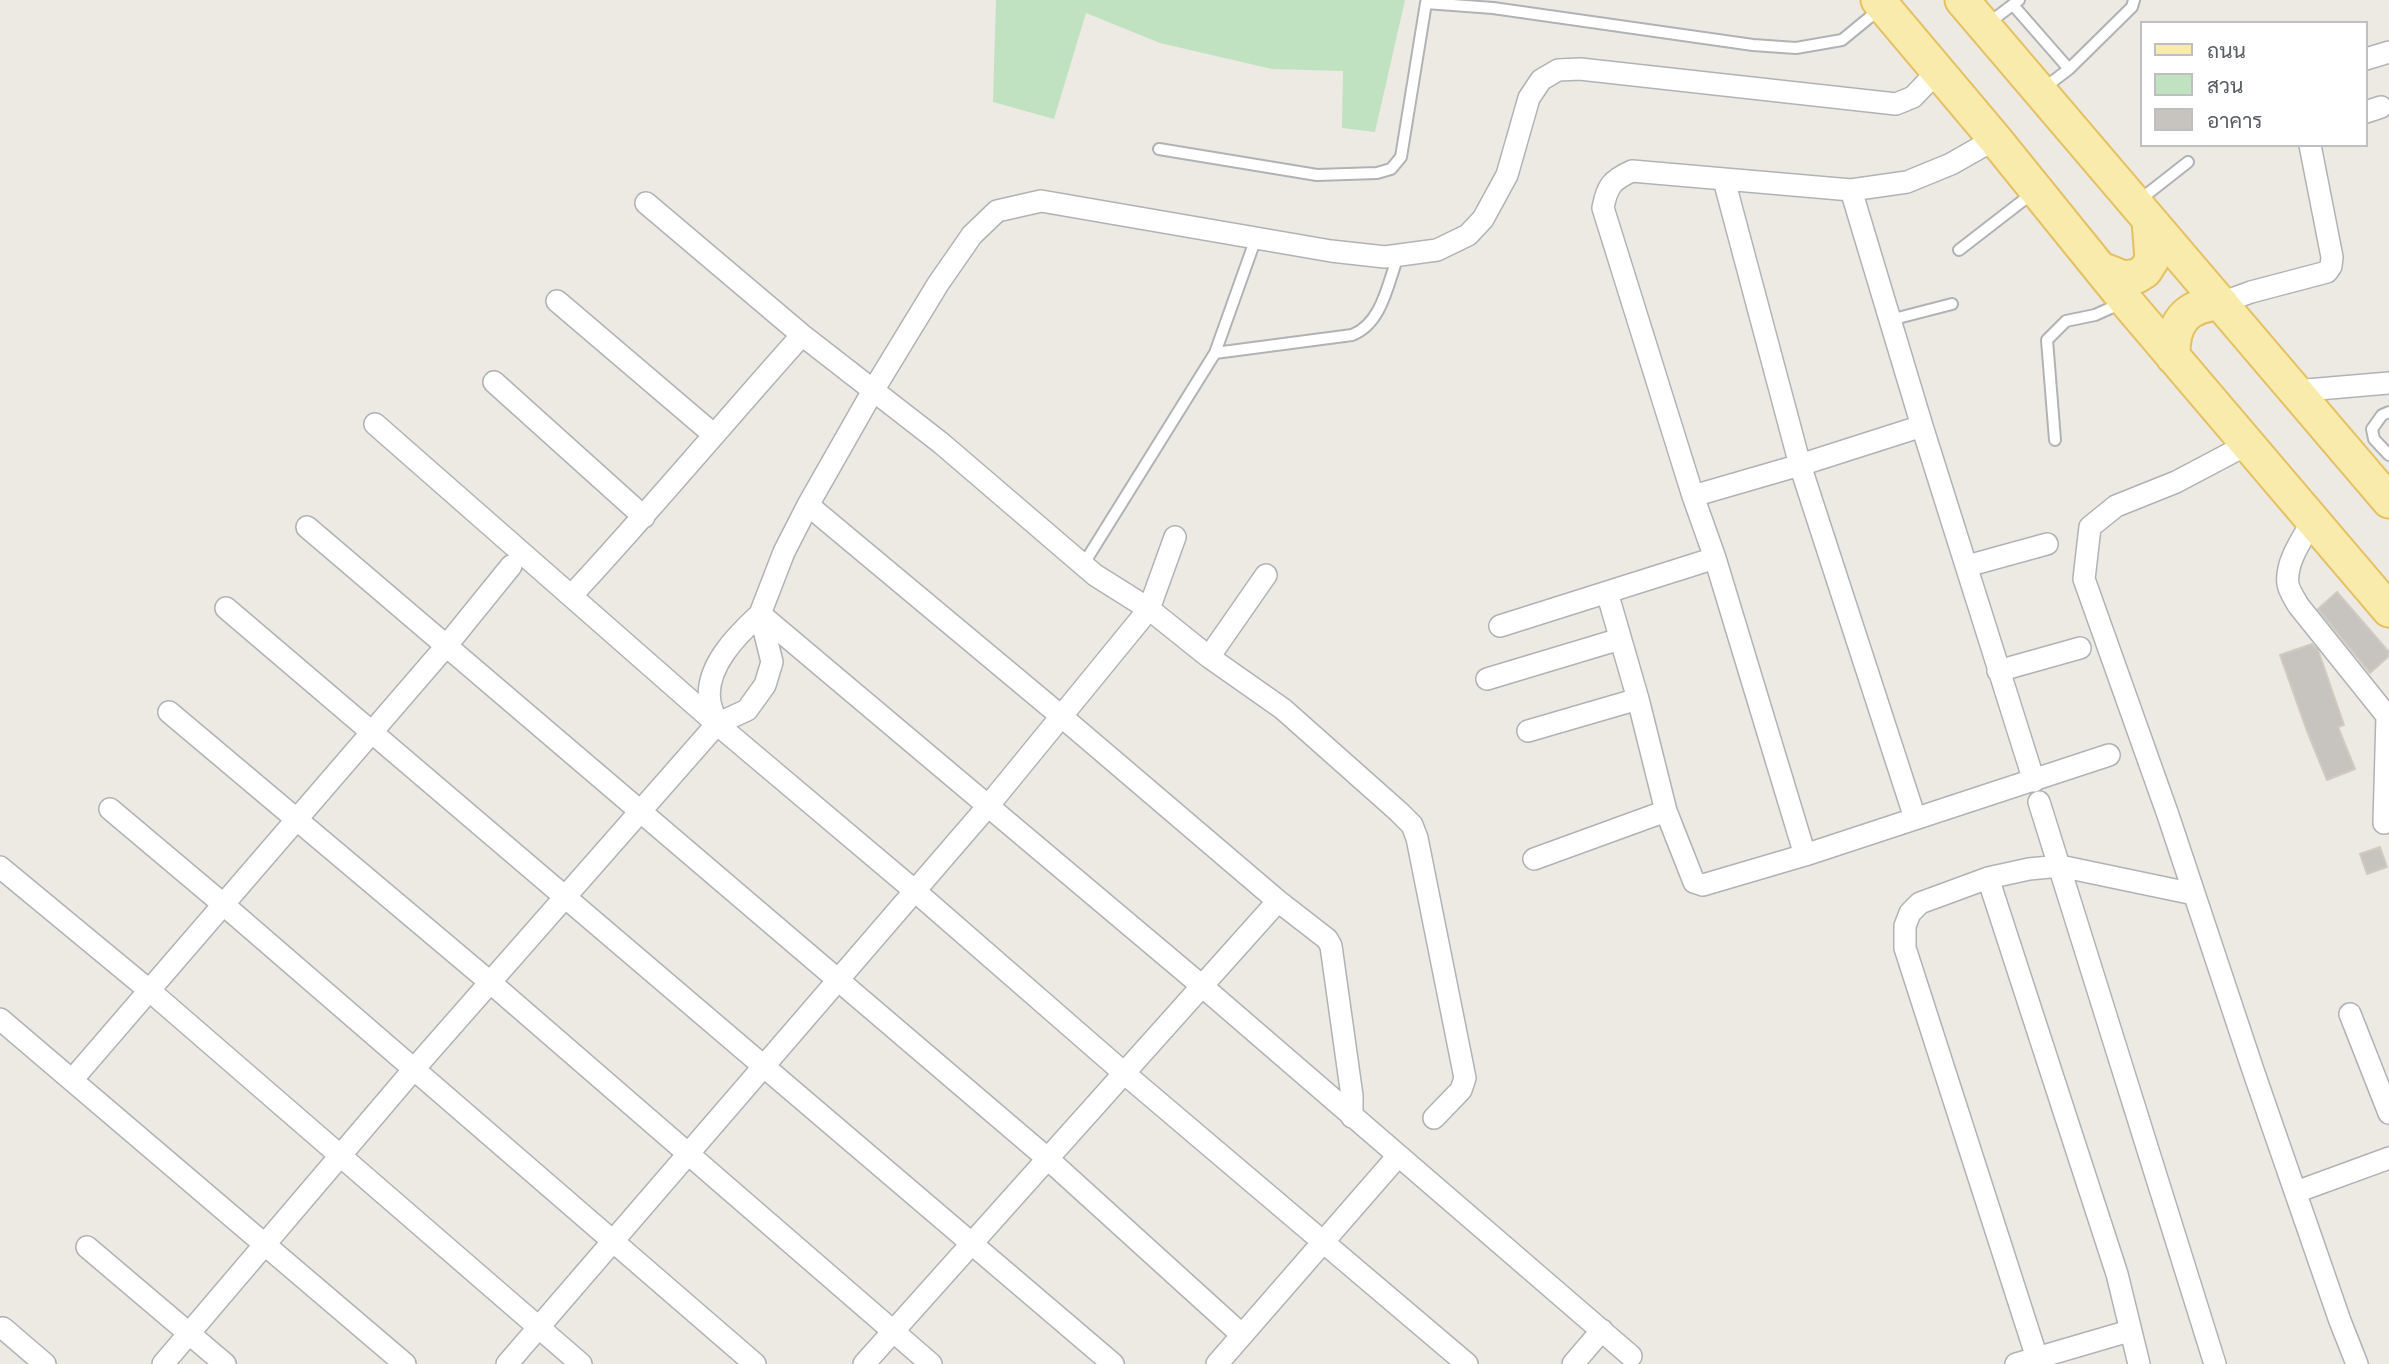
<!DOCTYPE html>
<meta charset="utf-8">
<style>
body{margin:0}
#map{position:relative;width:2389px;height:1364px;overflow:hidden;background:#eceae2;font-family:Mulish,Sarabun,sans-serif}
canvas{display:block}
.legend{position:absolute;left:2140px;top:21px;width:228px;height:126px;box-sizing:border-box;background:#fff;border:2px solid #bdbfc0;margin:0;padding:9px 12px;list-style:none;font-size:21px;color:#5a5e62}
.legend li{display:flex;align-items:center;gap:14px;height:35px}
.legend b{width:35px;border:2px solid #bdbfc0}
</style>
<div id="map">
<canvas width="2389" height="1364"></canvas>
<ul class="legend">
<li><b style="height:9px;background:#f8ebab"></b>ถนน</li>
<li><b style="height:19px;background:#c0e2c0"></b>สวน</li>
<li><b style="height:19px;background:#c7c4c0"></b>อาคาร</li>
</ul>
</div>
<script>
const ctx = document.querySelector('canvas').getContext('2d');
ctx.lineJoin = 'round';
function paint(path, color) { ctx.fillStyle = color; ctx.fill(path, 'evenodd'); }
function stroke(path, color, width, dash) { ctx.strokeStyle = color; ctx.lineWidth = width; ctx.lineCap = dash ? 'butt' : 'round'; ctx.setLineDash(dash || []); ctx.stroke(path); }
const green = new Path2D(`
 M996,0H1405L1375,132L1342,128L1343,71L1272,69L1160,43L1086,13L1054,119L993,102Z`);
const building = new Path2D(`
 M2337,592L2389,652V656L2370,673L2318,609Z
 M2312,644L2318,650L2344,725L2338,727L2355,769L2327,780L2307,731L2280,655Z
 M2380,847L2387,867L2367,874L2360,854Z`);
const lane = new Path2D(`
 M2013,5L2069,69L2132,7L2134,0
 M1986,25L2019,0
 M2044,88L2069,69
 M1159,149L1317,175L1377,173L1391,169L1401,157L1426,3L1493,8L1753,45L1796,48L1842,40L1881,8
 M2137,202L2188,162
 M1959,250L2034,192
 M1890,320L1952,304
 M1215,353L1256,238
 M2389,412L2382,415L2372,429L2374,439L2389,455
 M2055,440L2047,340L2066,321L2095,315L2124,302
 M1083,565L1215,353L1352,335C1382,324 1388,283 1398,256`);
const street = new Path2D(`
 M2366,59L2389,52
 M2366,112L2381,107
 M1724,180L1800,465L1915,818
 M1851,190L1922,426L2034,781
 M646,203L802,335L941,443L1095,575L1149,609L1209,657L1283,709L1399,812L1412,825L1417,838L1465,1078L1461,1090L1434,1118
 M557,301L713,434
 M2221,303L2251,292L2327,272L2331,266L2332,257L2310,145
 M494,382L644,517
 M2295,391L2389,383
 M375,424L717,724L915,891L1124,1073L1467,1364
 M2248,444L2176,482L2116,506L2090,527L2084,579L2168,815L2254,1073L2340,1321L2357,1364
 M1693,496L1800,465L1922,426
 M808,505L1061,716L1278,901L1327,939L1331,946L1352,1096V1117
 M2313,520C2303,538 2285,562 2288,584C2289,591 2295,599 2298,605L2387,716L2389,714
 M307,527L1048,1159L1242,1335
 M1967,566L2047,544
 M1607,592L1638,699L1666,811L1694,882L1703,885L1805,855L2109,755
 M572,595C651,510 725,421 802,335
 M226,608L1113,1364
 M1500,626L1715,558
 M1209,657L1266,575
 M1998,671L2080,648
 M1487,679L1620,639
 M169,712L491,983L931,1364
 M717,724C715,717 711,709 710,702C704,668 737,635 760,614L1202,986L1631,1356
 M1528,731L1638,699
 M2039,802L2215,1364
 M110,809L224,905L755,1364
 M2384,823L2387,716
 M1805,855L1715,558L1693,496L1603,208C1607,186 1612,180 1632,171L1851,190L1907,182L1951,164L1995,139
 M1534,859L1666,811
 M0,867L150,991L581,1364
 M1988,878L2117,1274L2139,1364
 M2350,1014L2389,1113
 M0,1019L405,1364
 M72,1080L447,645L511,566
 M2296,1192L2389,1158
 M87,1247L225,1364
 M3,1328L45,1364
 M2037,1358L1905,948V926L1910,913L1920,903L1988,878L2029,869L2060,866L2194,894
 M163,1364L414,1069L717,724L747,710L765,685L772,662L760,614L784,552L808,505L874,389L938,284L972,235L997,211L1041,201L1331,251L1385,257L1437,250L1468,235L1483,219L1507,175L1529,98L1541,80L1558,70L1580,69L1896,104L1913,97L1938,71
 M507,1364L988,806L1149,609L1175,537
 M864,1364L1278,901
 M1217,1364L1398,1156
 M1573,1364L1602,1330
 M2016,1364L2129,1331`);
const primary = new Path2D(`
 M1878,0L1995,139L2126,301L2389,610
 M1962,0L2389,501
 M2101,269L2124,278L2137,276L2145,271L2152,260L2149,221
 M2173,357C2172,323 2185,305 2221,303`);
paint(green, '#c0e2c0');
paint(building, '#c7c4c0');
stroke(building, '#d0cbc1', 2);
stroke(lane, '#b0b3b6', 14);
stroke(street, '#b0b3b6', 24);
stroke(primary, '#e5c062', 37);
stroke(lane, '#fff', 10);
stroke(street, '#fff', 21);
stroke(primary, '#f8ebab', 33);
</script>
